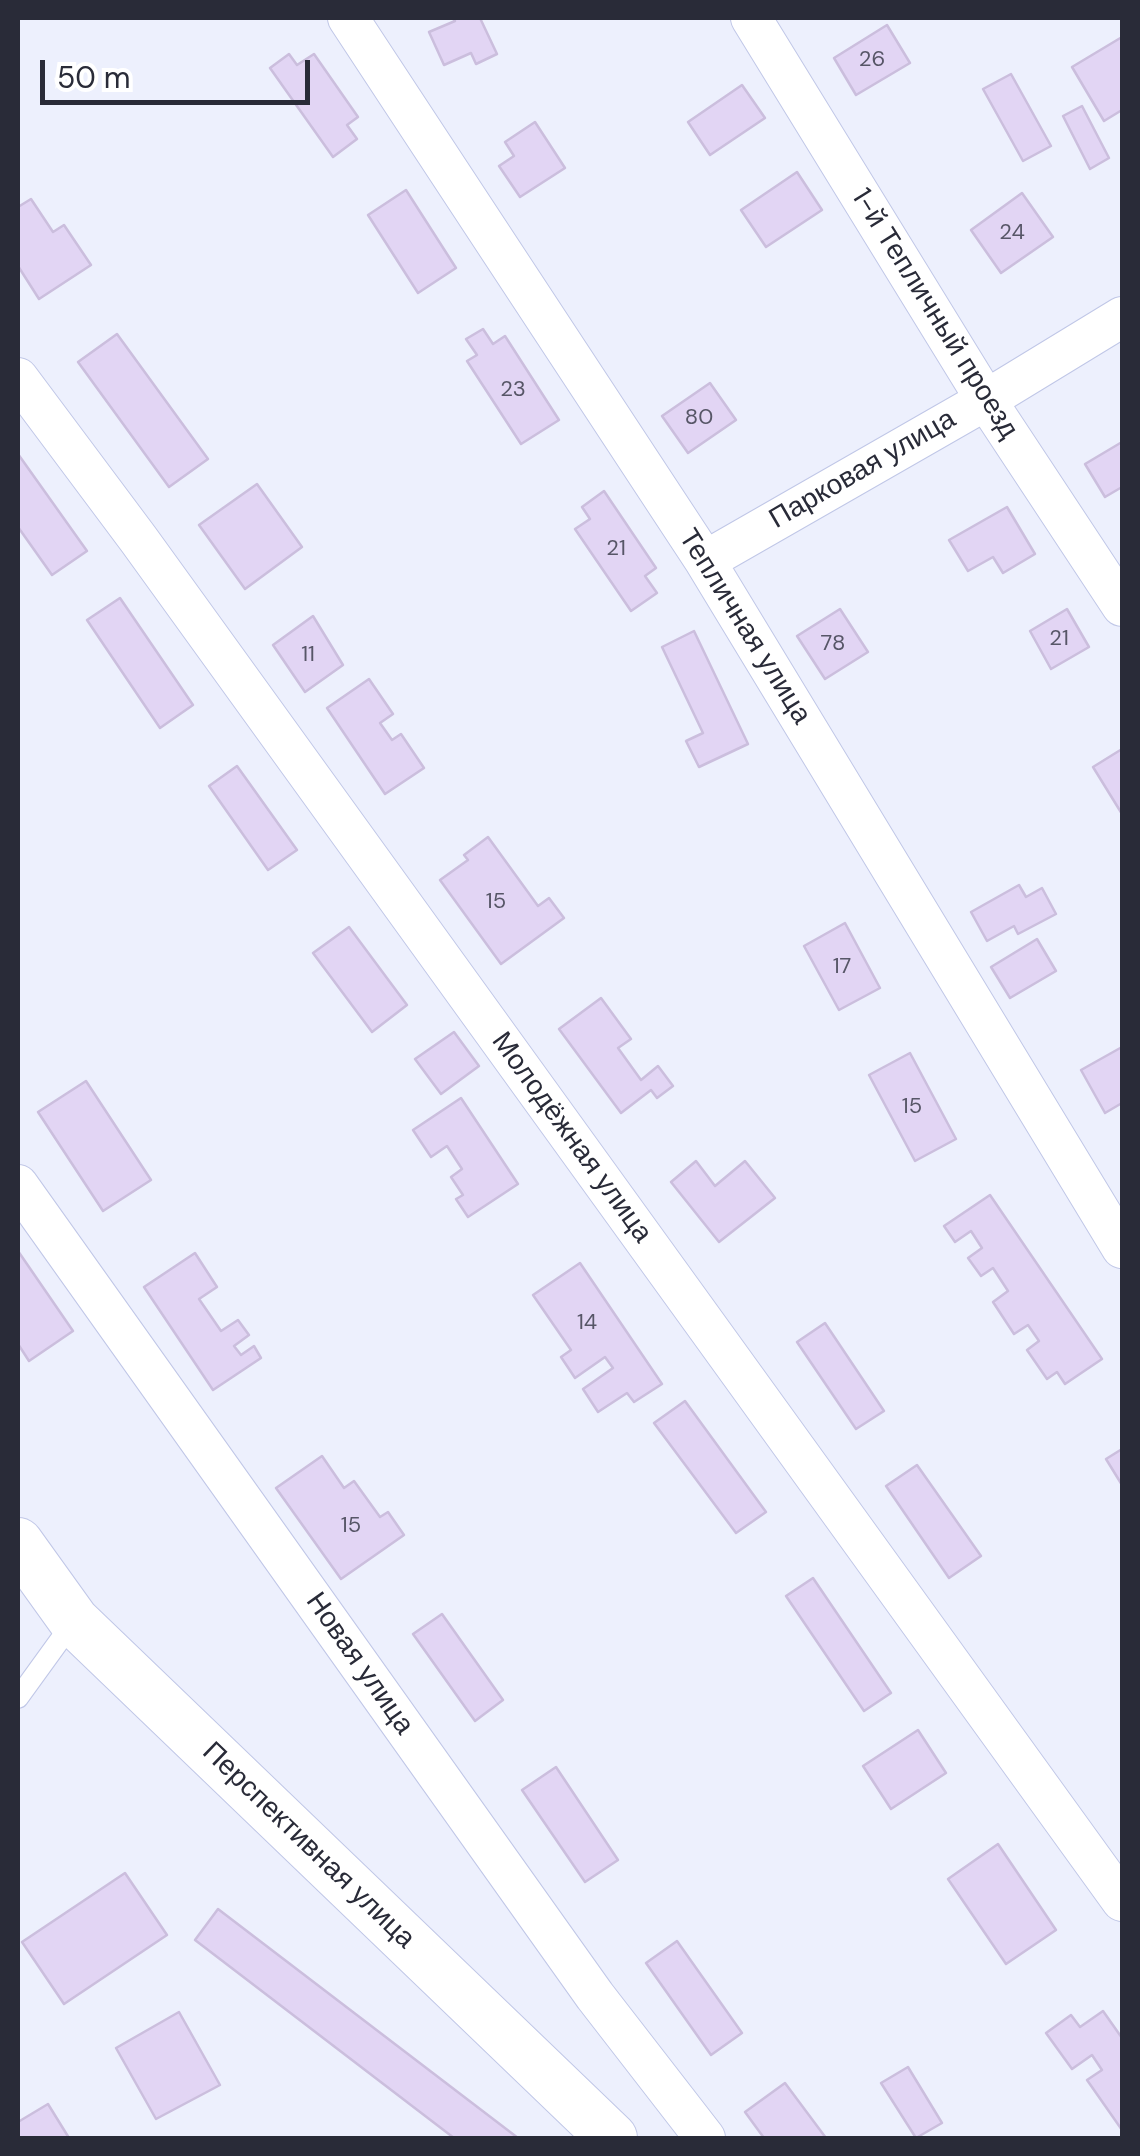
<!DOCTYPE html>
<meta charset="utf-8">
<style>
body{margin:0}
#map{position:relative;width:1140px;height:2156px;overflow:hidden;background:#edf0fd;font-family:"DM Sans",sans-serif}
canvas{display:block}
.frame{position:absolute;inset:0;border:20px solid #292b38;pointer-events:none}
.scale{position:absolute;left:40px;top:60px;width:270px;height:45px;box-sizing:border-box;border:5px solid #292b38;border-top:0;padding-left:12px;font-size:30px;line-height:35px;white-space:nowrap;color:#292b38;-webkit-text-stroke:8px #fff;paint-order:stroke}
</style>
<div id="map">
<canvas width="1140" height="2156"></canvas>
<div class="frame"></div>
<div class="scale">50 m</div>
</div>
<script>
const ctx = document.querySelector('canvas').getContext('2d');
ctx.lineJoin = 'round';
function paint(path, color) { ctx.fillStyle = color; ctx.fill(path, 'evenodd'); }
function stroke(path, color, width, dash) { ctx.strokeStyle = color; ctx.lineWidth = width; ctx.lineCap = dash ? 'butt' : 'round'; ctx.setLineDash(dash || []); ctx.stroke(path); }
function label(font, color, halo, rows, align = 'center') {
  ctx.font = font + ' "DM Sans",sans-serif'; ctx.lineWidth = 9; ctx.setLineDash([]); ctx.textBaseline = 'middle'; ctx.strokeStyle = halo; ctx.fillStyle = color; for (const [text, x, y, turn = 0] of rows) {
    ctx.save(); ctx.translate(x, y); ctx.rotate((+turn || 0) * Math.PI / 180); ctx.textAlign = isNaN(turn) ? turn : align; if (halo) ctx.strokeText(text, 0, 0); ctx.fillText(text, 0, 0); ctx.restore();
  }
}
const building = new Path2D(`
 M453,18H480L497,54L476,64L471,53L444,65L429,32L455,21Z
 M887,25L910,63L856,95L834,58Z
 M1122,37V110L1104,121L1072,67Z
 M289,54L297,65L314,54L358,117L347,125L357,139L333,157L270,68Z
 M1011,74L1051,146L1023,161L983,89Z
 M742,85L765,118L710,155L688,122Z
 M1082,106L1109,158L1090,169L1063,116Z
 M535,122L565,168L520,197L499,166L514,156L505,142Z
 M797,172L822,210L766,247L741,210Z
 M406,190L456,268L418,293L368,215Z
 M1022,193L1053,237L1001,273L971,230Z
 M31,199L53,232L64,225L91,265L39,299L18,266V207Z
 M483,329L493,344L505,336L559,420L521,444L467,361L477,355L466,339Z
 M117,334L208,459L169,487L78,362Z
 M710,383L736,420L688,453L662,416Z
 M1122,442V487L1105,497L1085,464Z
 M18,454L87,551L52,575L18,527Z
 M257,484L302,547L245,589L199,525Z
 M604,491L656,568L645,576L657,593L631,611L575,529L590,519L582,507Z
 M1007,507L1035,554L1003,573L993,557L968,571L949,540Z
 M120,598L193,705L160,728L87,620Z
 M840,609L868,652L825,679L797,636Z
 M1067,609L1089,647L1051,669L1030,631Z
 M313,616L343,665L305,692L273,645Z
 M694,631L748,744L699,767L686,741L703,733L662,647Z
 M369,679L393,714L380,723L392,740L401,734L424,768L385,794L327,708Z
 M1122,749V814L1093,767Z
 M237,766L297,850L268,870L209,786Z
 M488,837L538,906L549,898L564,918L501,964L440,880L468,860L464,855Z
 M1019,885L1026,897L1042,888L1056,914L1018,934L1014,926L987,941L971,912Z
 M845,923L880,988L839,1010L804,946Z
 M349,927L407,1005L372,1032L313,953Z
 M1037,939L1056,971L1010,998L991,967Z
 M601,998L631,1039L618,1048L641,1080L658,1066L673,1086L657,1098L651,1090L621,1113L559,1029Z
 M454,1032L479,1066L441,1094L415,1059Z
 M1122,1047V1103L1105,1113L1081,1070Z
 M910,1053L956,1139L915,1161L869,1075Z
 M86,1081L151,1180L103,1211L38,1112Z
 M461,1098L518,1184L468,1217L456,1199L463,1195L451,1177L462,1169L447,1146L431,1157L413,1130Z
 M696,1161L715,1186L745,1161L775,1198L719,1242L671,1182Z
 M990,1195L1102,1359L1065,1384L1057,1372L1047,1379L1027,1350L1039,1341L1028,1325L1014,1334L993,1302L1008,1291L993,1268L981,1276L968,1258L982,1248L971,1231L955,1242L944,1226Z
 M18,1251L73,1331L29,1361L18,1344Z
 M195,1253L217,1287L199,1299L221,1331L238,1320L249,1335L234,1346L241,1355L254,1346L261,1358L213,1390L144,1287Z
 M580,1263L662,1384L634,1402L627,1393L598,1412L583,1389L613,1368L605,1357L575,1378L561,1357L571,1350L533,1295Z
 M825,1323L884,1411L856,1429L797,1342Z
 M685,1401L766,1512L736,1533L654,1423Z
 M1122,1449V1485L1106,1459Z
 M322,1456L344,1488L354,1481L380,1517L388,1512L404,1535L341,1579L276,1488Z
 M917,1465L981,1556L949,1578L886,1486Z
 M813,1578L891,1693L864,1711L786,1596Z
 M442,1614L503,1700L475,1721L413,1634Z
 M918,1730L946,1773L891,1809L863,1766Z
 M556,1767L618,1860L585,1882L522,1790Z
 M998,1844L1056,1930L1006,1964L948,1879Z
 M125,1873L167,1935L64,2004L22,1942Z
 M218,1909L518,2138H454L195,1940Z
 M677,1941L742,2033L711,2055L646,1963Z
 M1103,2011L1122,2038V2130L1087,2080L1102,2070L1092,2055L1072,2069L1046,2033L1071,2015L1080,2027Z
 M179,2012L220,2085L156,2119L116,2048Z
 M908,2067L942,2123L916,2138L881,2083Z
 M785,2083L826,2138H764L745,2112Z
 M48,2104L69,2138H18V2122Z`);
const service = new Path2D(`
 M18,1698L73,1622`);
const minor = new Path2D(`
 M348,18L705,561L1122,1248
 M751,18L986,400L1122,606
 M18,378L139,540L1122,1901
 M705,561L986,400L1122,317
 M18,1185L595,1996L705,2138`);
const tertiary = new Path2D(`
 M18,1543L74,1621L612,2138`);
const numberNames = [
 ["26",872,60],
 ["24",1012,233],
 ["23",513,390],
 ["80",699,418],
 ["21",616,549],
 ["21",1059,639],
 ["78",833,644],
 ["11",308,655],
 ["15",496,902],
 ["17",842,967],
 ["15",912,1107],
 ["14",587,1323],
 ["15",351,1526]
];
const streetNames = [
 ["1-й Тепличный проезд",934,314,58],
 ["Парковая улица",863,470,-30],
 ["Тепличная улица",744,627,58],
 ["Молодёжная улица",571,1138,54],
 ["Новая улица",359,1664,55],
 ["Перспективная улица",308,1846,44]
];
paint(building, '#e2d5f4');
stroke(building, '#cbbedd', 2.5);
stroke(service, '#c0c7e7', 22);
stroke(minor, '#c0c7e7', 42);
stroke(tertiary, '#c0c7e7', 52);
stroke(service, '#fff', 20);
stroke(minor, '#fff', 40);
stroke(tertiary, '#fff', 50);
label('22px', '#575667', null, numberNames);
label('28px', '#292b38', '#fff', streetNames);
</script>
